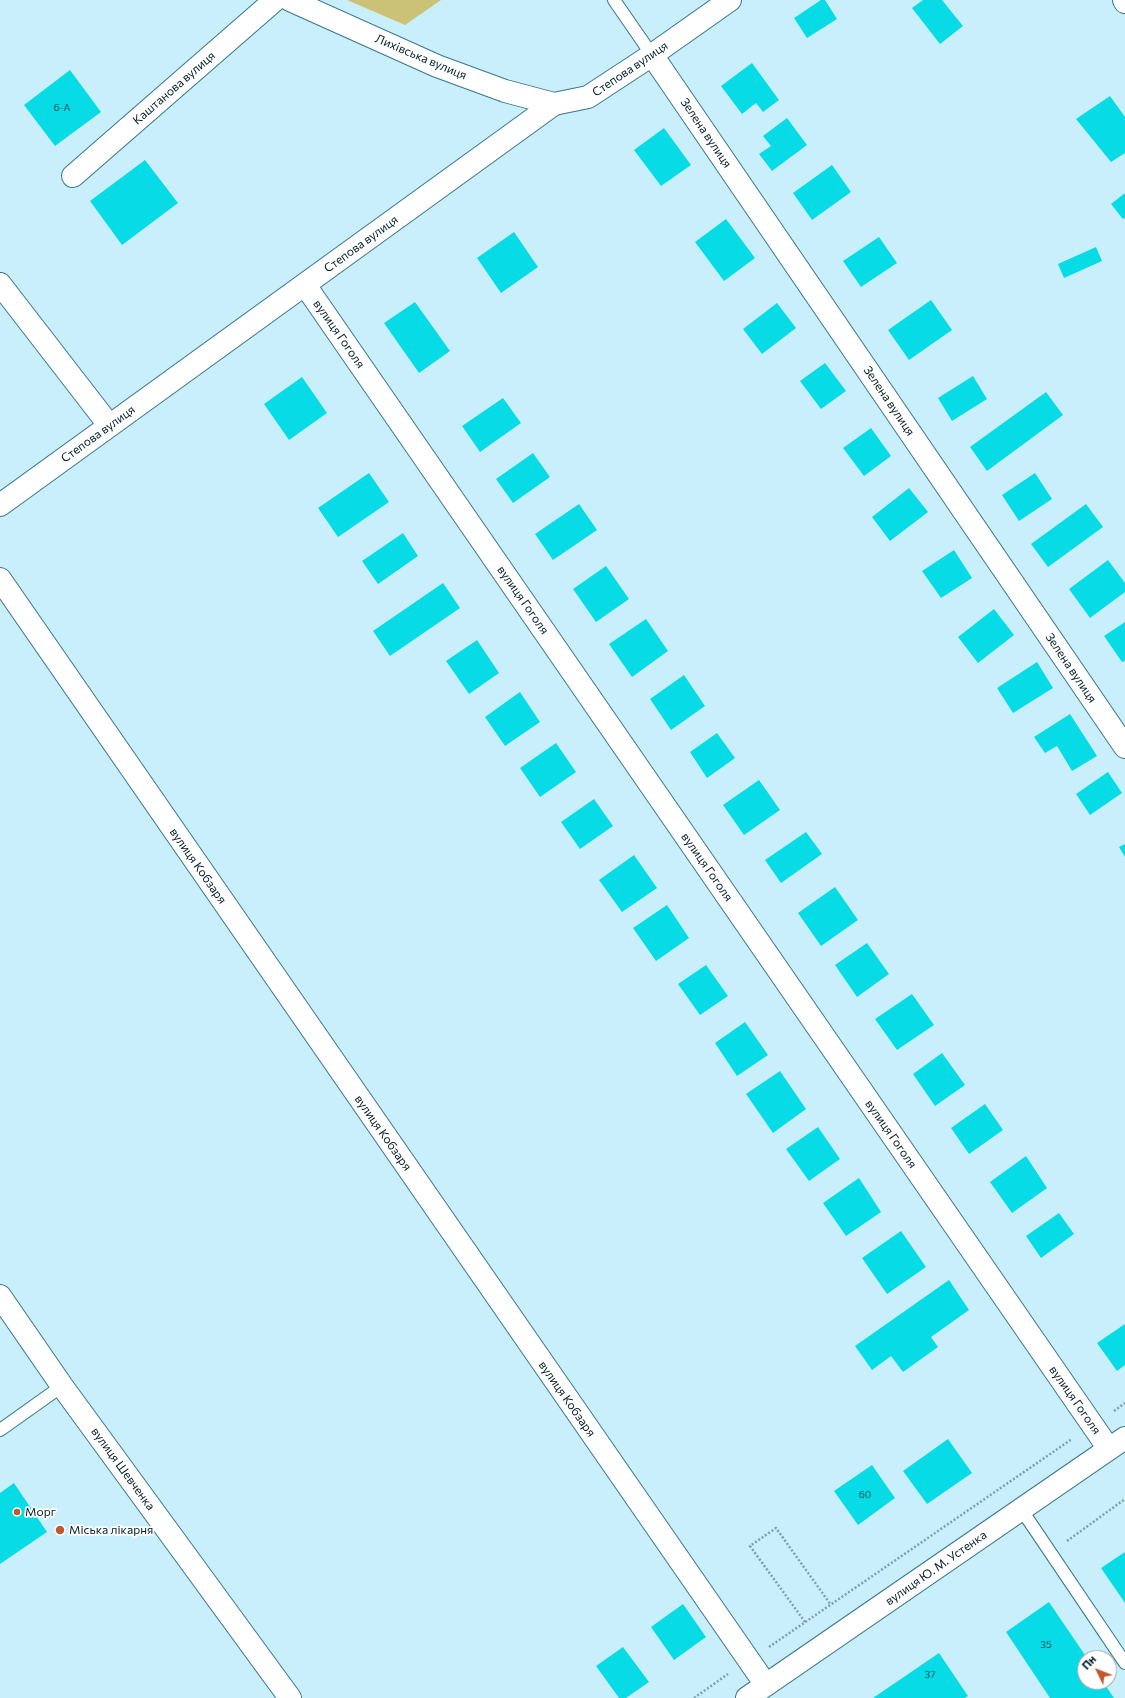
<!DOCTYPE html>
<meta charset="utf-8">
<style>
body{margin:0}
#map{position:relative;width:1125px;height:1698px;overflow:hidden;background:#caeffc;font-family:Commissioner,sans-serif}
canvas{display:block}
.north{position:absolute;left:1077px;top:1650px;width:40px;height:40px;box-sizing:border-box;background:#fff;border:1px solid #9ba5a8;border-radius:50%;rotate:313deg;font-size:11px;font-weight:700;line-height:16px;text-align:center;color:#041e26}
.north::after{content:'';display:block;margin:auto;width:14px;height:18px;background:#c0592e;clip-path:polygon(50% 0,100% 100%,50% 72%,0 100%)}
</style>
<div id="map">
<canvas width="1125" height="1698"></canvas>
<div class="north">Пн</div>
</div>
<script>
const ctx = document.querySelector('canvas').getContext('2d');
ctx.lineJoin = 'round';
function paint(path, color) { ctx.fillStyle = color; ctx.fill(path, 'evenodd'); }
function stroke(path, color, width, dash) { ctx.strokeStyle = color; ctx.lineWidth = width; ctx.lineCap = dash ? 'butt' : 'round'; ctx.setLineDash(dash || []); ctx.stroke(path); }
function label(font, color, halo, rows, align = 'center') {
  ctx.font = font + ' Commissioner,sans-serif'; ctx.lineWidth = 3.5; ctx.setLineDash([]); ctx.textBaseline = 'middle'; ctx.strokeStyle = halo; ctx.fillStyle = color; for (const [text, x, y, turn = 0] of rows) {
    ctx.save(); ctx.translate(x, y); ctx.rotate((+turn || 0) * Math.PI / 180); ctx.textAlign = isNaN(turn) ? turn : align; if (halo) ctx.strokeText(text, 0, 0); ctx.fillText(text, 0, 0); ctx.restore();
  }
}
const green = new Path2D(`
 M347,0H441L405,25Z`);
const building = new Path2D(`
 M821,0H825L837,19L807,38L794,18Z
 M923,0H942L963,26L940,44L912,8Z
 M752,63L779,100L763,112L756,103L742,114L721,86Z
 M70,70L101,112L55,146L24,105Z
 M1110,96L1125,117V153L1111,162L1076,119Z
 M787,118L807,145L772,171L759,154L771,146L763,136Z
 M664,128L691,165L661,186L634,150Z
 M145,160L178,203L122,245L90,201Z
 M832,165L851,192L812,220L793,193Z
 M1125,193V218L1123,219L1111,204Z
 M726,219L755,258L724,281L695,242Z
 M514,232L538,267L501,293L477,258Z
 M879,237L897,263L861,287L843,261Z
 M1096,247L1102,261L1064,278L1058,264Z
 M931,300L952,330L909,360L888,330Z
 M415,302L450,351L419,373L384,323Z
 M777,303L796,328L762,354L743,329Z
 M825,363L846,391L821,409L800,381Z
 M973,376L987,399L952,421L938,398Z
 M302,377L327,413L289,440L264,404Z
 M1046,392L1063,415L987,471L970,447Z
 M503,398L521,423L480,452L462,426Z
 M871,428L891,456L864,476L843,448Z
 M533,453L550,477L513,503L496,479Z
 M369,473L389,502L338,537L318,508Z
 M1035,473L1052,499L1019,521L1002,495Z
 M909,488L928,512L890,541L872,517Z
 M579,504L597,530L553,560L535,534Z
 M1086,504L1103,527L1048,567L1031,544Z
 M403,533L418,556L378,584L362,561Z
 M954,550L972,578L941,598L922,571Z
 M1108,560L1125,583V592L1090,618L1069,589Z
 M606,566L629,599L596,622L573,589Z
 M443,583L460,608L390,656L373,631Z
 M994,609L1014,635L978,663L958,637Z
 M646,619L668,651L632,677L609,644Z
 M1125,622V661L1122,662L1104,636Z
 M477,640L499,673L469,694L446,661Z
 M1037,662L1053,688L1013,713L997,688Z
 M684,675L705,706L671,730L650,699Z
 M520,692L540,722L505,746L485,717Z
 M1070,714L1097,756L1072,771L1057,746L1045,753L1034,737Z
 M717,733L735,758L707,778L690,752Z
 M556,743L576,772L540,797L520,768Z
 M1108,772L1122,793L1090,815L1076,794Z
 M759,780L780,810L744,835L723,805Z
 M594,799L613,826L580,849L561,822Z
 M806,832L822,854L781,883L765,860Z
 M1125,844V857L1119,847Z
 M634,855L657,888L622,912L599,880Z
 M835,887L858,920L821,946L798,913Z
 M667,905L689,938L656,961L633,928Z
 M867,943L889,974L857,997L835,965Z
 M706,965L728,996L700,1015L678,984Z
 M912,994L934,1025L897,1050L875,1019Z
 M745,1022L768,1055L737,1076L715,1043Z
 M942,1053L965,1085L935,1106L913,1074Z
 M780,1071L806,1109L773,1133L746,1094Z
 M985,1104L1003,1130L969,1154L951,1128Z
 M818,1127L840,1159L809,1181L786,1149Z
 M1026,1156L1047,1188L1012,1213L990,1182Z
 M859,1178L881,1212L846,1236L823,1203Z
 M1059,1213L1074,1234L1041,1258L1026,1236Z
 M901,1231L926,1267L887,1294L862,1258Z
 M949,1280L969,1310L931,1337L938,1347L903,1372L891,1356L872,1370L855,1346Z
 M1125,1324V1365L1117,1371L1097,1343Z
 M948,1439L972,1473L927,1504L903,1471Z
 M872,1465L895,1498L858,1525L834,1491Z
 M14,1483L47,1532L0,1564V1493Z
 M1125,1552V1603L1101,1568Z
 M1049,1602L1087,1658H1085V1682H1103L1114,1698H1050L1006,1632Z
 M683,1604L706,1637L674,1660L651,1627Z
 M623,1647L649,1682L626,1698H619L596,1666Z
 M939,1653L968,1696L965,1698H873Z`);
const path = new Path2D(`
 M1114,1411L1125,1403
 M1067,1541L1125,1499
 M805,1622L750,1546L776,1528L831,1605
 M769,1647L1072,1439
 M694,1698L728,1674`);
const service = new Path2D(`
 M614,0L652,55
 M0,1430L62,1386
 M1021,1509L1125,1663`);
const minor = new Path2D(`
 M1124,0L1125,2
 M652,55L1125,747
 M73,176L275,0
 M0,284L109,425
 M305,285L1109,1449
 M0,505L554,104
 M0,579L766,1685
 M0,1296L62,1386L290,1698
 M747,1698L1125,1438`);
const tertiary = new Path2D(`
 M290,0L437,66L505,91L554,104L588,97L652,55L730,0`);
const markers = [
 [17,1512,4,"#c0592e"],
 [60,1530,5,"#c0592e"]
];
const numberNames = [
 ["6-А",62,108],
 ["60",865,1495],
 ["35",1046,1645],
 ["37",930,1675]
];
const streetNames = [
 ["Лихівська вулиця",421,57,23],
 ["Степова вулиця",630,69,-34],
 ["Каштанова вулиця",174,88,-41],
 ["Зелена вулиця",706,133,56],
 ["Степова вулиця",361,244,-36],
 ["вулиця Гоголя",339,334,55],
 ["Зелена вулиця",889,401,56],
 ["Степова вулиця",98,434,-36],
 ["вулиця Гоголя",523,600,55],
 ["Зелена вулиця",1071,668,56],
 ["вулиця Кобзаря",198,866,55],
 ["вулиця Гоголя",707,867,55],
 ["вулиця Кобзаря",383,1133,55],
 ["вулиця Гоголя",891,1134,55],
 ["вулиця Кобзаря",567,1399,55],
 ["вулиця Гоголя",1075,1400,55],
 ["вулиця Шевченка",123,1469,54],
 ["вулиця Ю. М. Устенка",936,1568,-35]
];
const poiNames = [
 ["Морг",25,1512],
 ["Міська лікарня",69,1530]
];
paint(green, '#cbc177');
paint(building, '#06dbe6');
stroke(service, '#39768a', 14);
stroke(minor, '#39768a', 24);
stroke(tertiary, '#39768a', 24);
stroke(path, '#7fa0ab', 2.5, [2, 2]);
stroke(service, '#fff', 12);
stroke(minor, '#fff', 22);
stroke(tertiary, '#fff', 22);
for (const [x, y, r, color] of markers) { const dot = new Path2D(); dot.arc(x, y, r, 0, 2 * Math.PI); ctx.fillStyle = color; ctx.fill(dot); stroke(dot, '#fff', 1.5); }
label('10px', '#044d56', null, numberNames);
label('12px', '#041e26', '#fff', streetNames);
label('12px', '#041e26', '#fff', poiNames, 'left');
</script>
